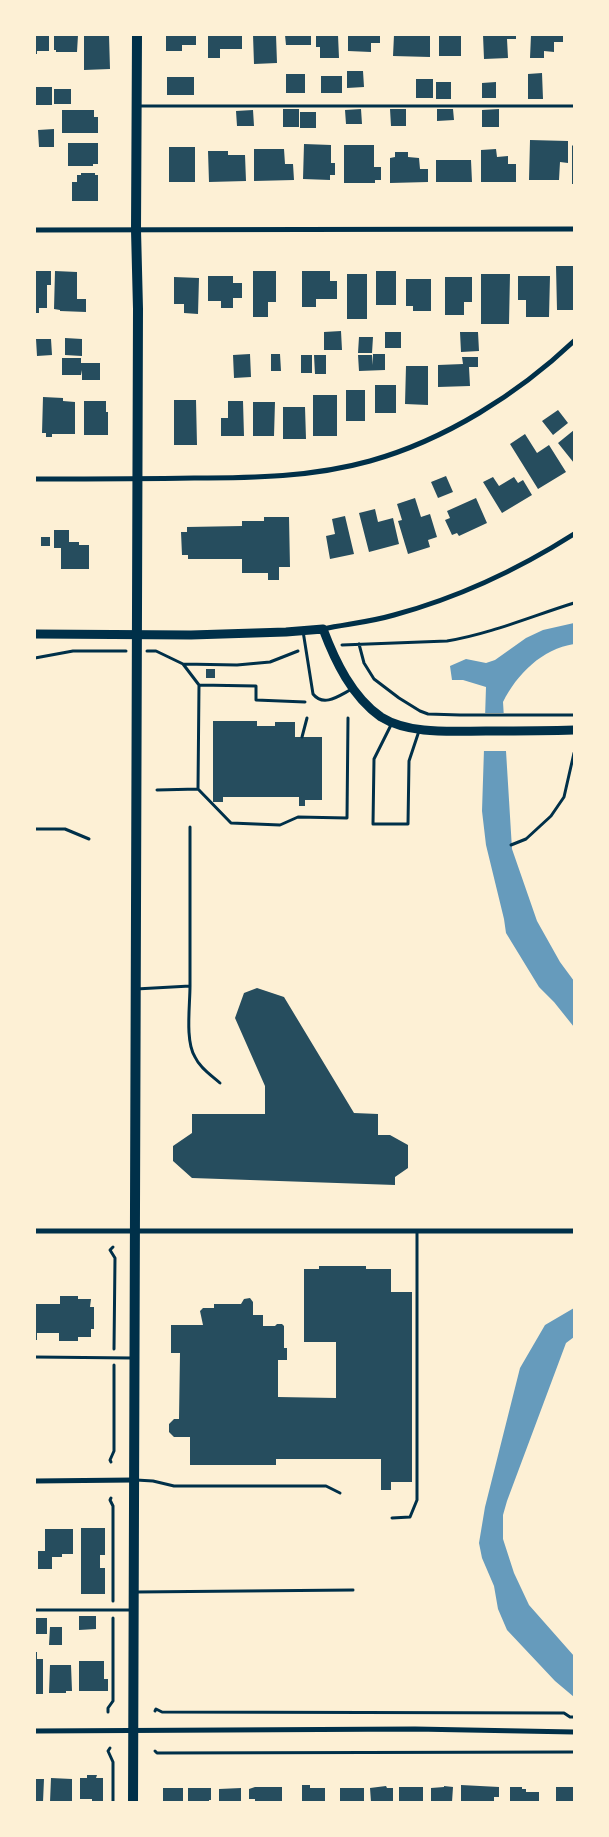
<!DOCTYPE html>
<style>
body{margin:0}
#map{position:relative;width:609px;height:1837px;overflow:hidden;background:#fdf0d5;font-family:"Sofia Sans Condensed",sans-serif}
canvas{display:block}
.frame{position:absolute;inset:0;border:36px solid #fdf0d5;pointer-events:none}
</style>
<div id="map">
<canvas width="609" height="1837"></canvas>
<div class="frame"></div>
</div>
<script>
const ctx = document.querySelector('canvas').getContext('2d');
ctx.lineJoin = 'round';
function paint(path, color) { ctx.fillStyle = color; ctx.fill(path, 'evenodd'); }
function stroke(path, color, width, dash) { ctx.strokeStyle = color; ctx.lineWidth = width; ctx.lineCap = dash ? 'butt' : 'round'; ctx.setLineDash(dash || []); ctx.stroke(path); }
const water = new Path2D(`
 M574,623V644C542,649 517,674 503,702L512,849L537,921L560,962L574,981V1027L554,1002L539,987L506,933L504,919L486,845L482,811L486,687L463,680H452L450,666L466,659L486,663L495,660L526,638L543,630Z
 M574,1308V1337L566,1343L507,1501L503,1515V1539L514,1573L529,1605L574,1656V1697L555,1681L507,1630L498,1609L494,1586L482,1558L479,1543L485,1507L520,1368L545,1325Z`);
const pier = new Path2D(`
 M483,713H506L508,751H481Z`);
const building = new Path2D(`
 M35,35H49V51H37V54H35Z
 M54,35H78L77,52H56V50H54Z
 M84,35H109L110,69L84,70Z
 M166,35H196V45H182V51H166Z
 M208,35H242V49H220V58H208Z
 M253,35H276L277,63L254,64Z
 M285,35H311V45H286Z
 M316,35H338L339,58H320V47H316Z
 M348,35H380V43H371V52L348,51Z
 M394,35H430V57L393,56Z
 M439,35H461V56H439Z
 M483,35H516V39H507L508,58L484,59Z
 M531,35H563V42H554V52L544,51V58H530Z
 M347,71H363L364,87L347,88Z
 M542,73L543,99H528V74Z
 M286,74H305V93H286Z
 M321,76H342V93H321Z
 M167,77H194V95H167Z
 M416,79H433V98H416Z
 M436,82H451V99H436Z
 M496,82V98H482V83Z
 M36,87H52V105H36Z
 M54,89H71V104H54Z
 M283,109H299V127H283Z
 M361,109L362,124H346L345,110Z
 M390,109H406V126H391Z
 M437,109H453L454,120L437,121Z
 M499,109V127H482V110Z
 M62,110H94V117H98V133H62Z
 M253,110L254,126H237L236,111Z
 M300,112H316V128H300Z
 M54,129V147H39L38,130Z
 M530,140L568,141V163L560,162L559,180H529Z
 M68,143H98V164H93V166H68Z
 M304,144L331,145V163H335V175H330V180L303,179Z
 M574,144V184H572V146Z
 M344,145H374V167H381V180H375V183H344Z
 M169,147H195V182H169Z
 M254,149H284L285,164H293L294,180L254,181Z
 M496,149L497,157L508,156V164H516V182H481V150Z
 M208,151H228V155H245L246,181L209,182Z
 M395,152H408V157L419,158L420,169H428V182L390,183V158L395,157Z
 M436,160H471L472,182H436Z
 M81,173H95V175H98V201H72V182H77V175H81Z
 M556,266H574V310H557Z
 M35,271H51V285H47V308H39V313H35Z
 M55,271L77,272V299H86V312L60,311V310L54,309Z
 M253,271H276V302H268V317H253Z
 M302,271H330V281H337V299H316V307H302Z
 M376,271H396V305H376Z
 M347,274H367V319H347Z
 M481,274H510L509,324H481Z
 M208,276H233V283H242V298H233V308H221V301H208Z
 M518,276H550L549,317H526V300H518Z
 M174,277L199,278L198,314L184,313V304H174Z
 M445,277H472V302H464V315H445Z
 M406,279H431V311H413V306H406Z
 M341,331L342,350H324V332Z
 M385,332H401V348H385Z
 M460,332H478L479,351L461,352Z
 M359,337H373L372,353H358Z
 M65,338L82,339V356L65,355Z
 M36,339H51L52,355L37,356Z
 M250,354L251,377L234,378L233,355Z
 M271,354H280L281,371H271Z
 M373,354H385V370L359,371L358,355H372L373,365Z
 M301,355H312V373H301Z
 M314,355H326V374H315Z
 M462,357H478V367H469L470,386L438,387V365L463,364Z
 M62,358H81V363H100V380H82V370L81,375H62Z
 M406,366H428V405L405,404Z
 M375,385H396V413H375Z
 M346,390H365V421H346Z
 M313,395H337V436H313Z
 M43,397L63,398V401L75,402V434H52V437H46V433H42Z
 M174,400H196L197,445H174Z
 M84,401H106V412H108V435H84Z
 M228,401H243L244,436H221V418H228Z
 M253,402H275L274,436H253Z
 M283,407H305L306,439H283Z
 M558,410L568,423L553,435L542,421Z
 M574,430V463L558,443Z
 M525,434L537,453L549,445L566,472L538,489L510,444Z
 M446,476L453,492L438,498L431,482Z
 M493,477L499,486L514,477L518,483L523,480L532,495L502,513L483,482Z
 M415,498L421,517L430,514L437,537L428,540L430,547L408,554L398,521L402,520L397,504Z
 M476,498L487,523L459,536L457,533L452,535L445,520L450,518L447,511Z
 M375,509L378,522L393,518L399,544L369,552L359,513Z
 M345,516L354,554L330,559L326,536L335,534L332,519Z
 M264,517H289L290,567H279V580H268V573H242V559H188V555H182L181,532H187V527L242,526V521H264Z
 M54,530H69V542H79V545H89V569H61V548H54Z
 M41,537H50V546H41Z
 M206,669H215V678H206Z
 M213,721H257V726H275V722H295V737H322V800H305V806H299V797H223V802H213Z
 M257,988L284,997L354,1113L378,1114V1135H390L408,1145V1168L395,1177V1185L192,1178L173,1161V1146L192,1133V1114H265V1086L235,1018L244,993Z
 M319,1266H366V1269H391V1292H412V1482H391V1490H381V1459H276V1465H190V1437H174L169,1432V1424L174,1419H179L180,1353H171V1325H203L200,1311L203,1308H214V1304H241L244,1299L250,1298L253,1302V1315H263V1326H275L277,1324H282L284,1326V1348H287V1360H278V1397L336,1398V1342H304V1269H319Z
 M60,1296H78V1299H91L90,1307H94V1329H91V1337H78V1341H59V1333H37V1340H35V1304H60Z
 M81,1528H105V1555H100V1568H105V1594H81Z
 M45,1529H73V1554H62V1557H52V1569H38V1551H45Z
 M79,1616H96V1629L79,1630Z
 M35,1618H47V1634H35Z
 M50,1627H62V1645H49Z
 M35,1652H37V1659H43V1694H35Z
 M79,1661H104V1679H108V1691H79Z
 M50,1665H71L72,1691H66V1693H49Z
 M87,1775H97L96,1778H103V1802H92V1799H80V1778H87Z
 M51,1778L72,1779V1802H50Z
 M35,1779H44L43,1802H35Z
 M302,1785H310V1788H325V1802H302Z
 M461,1785L499,1787V1797H494V1802H461Z
 M386,1786L387,1788H393V1802H371L370,1788Z
 M444,1786L453,1787L452,1802H431V1788L444,1787Z
 M255,1787H282V1802H255V1799H249V1789Z
 M399,1787H423V1802H399Z
 M510,1787H522V1789H526V1792H539V1802H510Z
 M556,1787H574V1802H556Z
 M163,1788H183V1802H163Z
 M188,1788H211V1800H209V1802H188Z
 M241,1788V1802H219V1789Z
 M340,1788H364V1802H340Z`);
const path = new Path2D(`
 M359,644L364,663L374,679L399,698L420,711L428,714L460,715H574
 M342,645L447,641C490,634 532,616 574,603
 M147,651H156L183,664L237,665L270,662L298,651
 M35,658L73,651H126
 M199,685L256,686V700L305,702
 M302,737L307,718
 M198,789L231,823L280,825L298,817L347,818L348,718
 M157,790L198,789L199,685L183,664
 M35,829H65L89,839
 M511,845L526,839L551,816L564,797L574,753
 M113,1247L110,1250L115,1258L114,1349
 M111,1462L110,1460L114,1451V1365
 M111,1498L110,1500L113,1506V1601
 M155,1711L156,1709L162,1712L564,1713L570,1717H574
 M108,1712V1708L113,1701V1618
 M110,1748L108,1751L113,1762V1802
 M155,1751L157,1753L574,1752`);
const service = new Path2D(`
 M137,106H574
 M303,631L313,694C324,708 340,695 352,689
 M392,723L374,759L373,824H408L409,761L419,731
 M190,986C190,1006 185,1041 195,1057C200,1068 211,1075 220,1083
 M136,989L190,986V827
 M35,1357L132,1358
 M136,1480L153,1481L174,1486H326L340,1493
 M392,1518L410,1517L417,1500V1231
 M136,1592L353,1590
 M35,1610H132`);
const minor = new Path2D(`
 M35,230L574,229
 M35,479C88,479 141,479 194,478C253,478 313,477 370,461C445,440 518,394 574,341
 M323,629C347,624 370,622 394,615C457,598 519,569 574,534
 M35,1231H574
 M35,1481L133,1480
 M35,1731L415,1729L574,1732`);
const tertiary = new Path2D(`
 M35,634L191,635L286,632L323,629C335,661 352,697 381,717C410,735 453,731 486,731C515,731 545,731 574,730`);
const secondary = new Path2D(`
 M133,1802L138,309L136,230L137,35`);
paint(water, '#669bbc');
paint(pier, '#fdf0d5');
paint(building, '#264d5e');
stroke(path, '#003049', 3);
stroke(service, '#003049', 3);
stroke(minor, '#003049', 5);
stroke(tertiary, '#003049', 9);
stroke(secondary, '#003049', 10);
</script>
